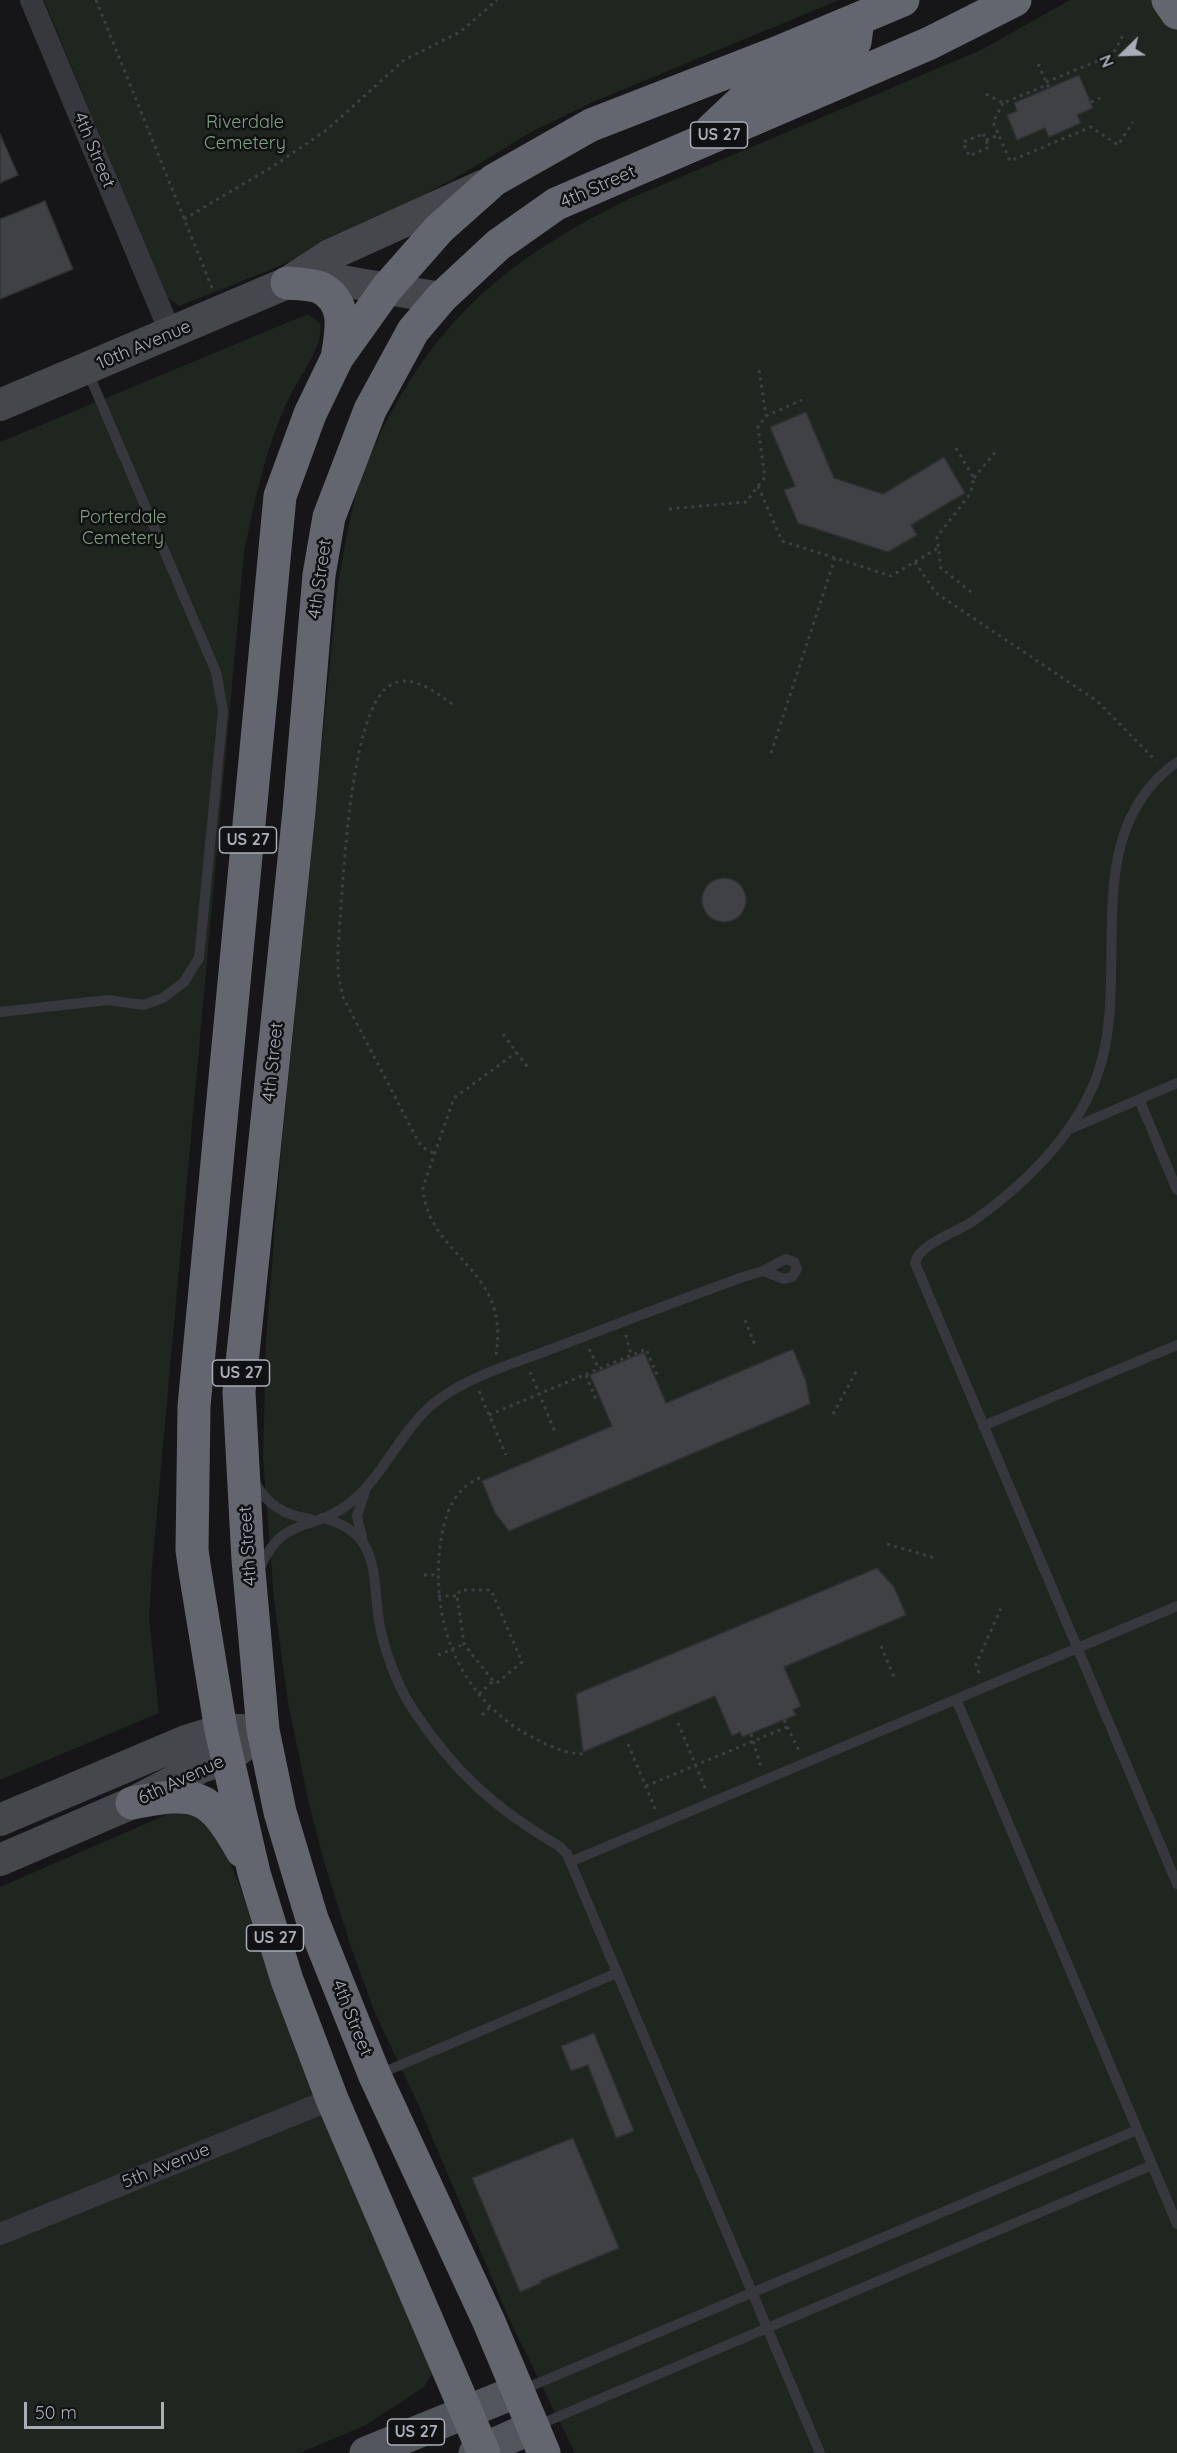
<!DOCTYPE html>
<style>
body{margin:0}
#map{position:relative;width:1177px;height:2453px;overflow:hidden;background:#161618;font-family:Quicksand,sans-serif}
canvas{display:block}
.north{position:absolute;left:1093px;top:24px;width:60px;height:60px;-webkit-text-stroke:4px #111113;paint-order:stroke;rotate:247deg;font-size:16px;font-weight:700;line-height:24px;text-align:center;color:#a8adb8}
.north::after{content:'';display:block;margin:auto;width:21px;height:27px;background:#a8adb8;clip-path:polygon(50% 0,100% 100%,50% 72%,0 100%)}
.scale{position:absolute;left:24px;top:2402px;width:140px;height:27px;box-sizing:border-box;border:3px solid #a8adb8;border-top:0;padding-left:8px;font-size:18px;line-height:21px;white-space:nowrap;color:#a8adb8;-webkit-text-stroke:4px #111113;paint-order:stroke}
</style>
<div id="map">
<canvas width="1177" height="2453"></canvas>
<div class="north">N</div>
<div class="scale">50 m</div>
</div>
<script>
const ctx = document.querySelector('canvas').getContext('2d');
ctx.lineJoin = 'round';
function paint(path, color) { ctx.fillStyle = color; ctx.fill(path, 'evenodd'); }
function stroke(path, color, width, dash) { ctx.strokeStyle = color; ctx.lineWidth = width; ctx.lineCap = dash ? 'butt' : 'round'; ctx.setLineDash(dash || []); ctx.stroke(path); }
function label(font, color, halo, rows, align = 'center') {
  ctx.font = font + ' Quicksand,sans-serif'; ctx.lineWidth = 5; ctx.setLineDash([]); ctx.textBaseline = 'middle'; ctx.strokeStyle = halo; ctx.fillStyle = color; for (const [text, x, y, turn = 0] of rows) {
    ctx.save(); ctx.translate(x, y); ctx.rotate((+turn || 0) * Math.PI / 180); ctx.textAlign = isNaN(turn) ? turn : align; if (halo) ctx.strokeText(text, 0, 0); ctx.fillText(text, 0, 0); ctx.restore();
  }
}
const green = new Path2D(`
 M44,0H839L593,102L531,132L464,173L358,230L275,268L179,306L167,297Z
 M1070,0H1177V2453H575L510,2321L418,2104L375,2013L351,1947L324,1862L307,1795L288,1702L274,1600L263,1457L266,1340L281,1151L338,583C346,544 351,500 367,463C426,327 500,262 631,198L981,50Z
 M308,314L320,323C324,345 301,375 291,394C266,445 255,499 244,553L152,1567L149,1618L159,1713L0,1780V442Z
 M191,1812L210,1831L229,1859L432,2374L424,2387L366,2425L300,2453H0V1887L168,1814Z`);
const building = new Path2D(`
 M1079,75L1093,108L1077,115L1081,123L1049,137L1045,128L1017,140L1007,115L1017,111L1014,103Z
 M0,134L18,175L0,183Z
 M45,201L73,269L0,299V219Z
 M806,412L834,478L883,494L944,457L965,493L911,525L917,535L888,552L798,523L784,490L795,486L770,427Z
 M702 900a22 22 0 1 1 44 0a22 22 0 1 1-44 0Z
 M793,1349L806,1381L810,1404L509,1531L495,1513L482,1481L612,1426L590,1375L644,1352L666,1403Z
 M877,1568L894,1587L906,1615L784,1667L801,1706L793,1710L796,1715L742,1737L740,1732L732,1736L715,1696L583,1752L576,1694Z
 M594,2033L634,2131L616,2138L588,2065L571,2071L561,2046Z
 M573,2138L619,2248L540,2281L541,2283L520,2292L472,2178Z`);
const path = new Path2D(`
 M96,0L212,288
 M1114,52L1123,35
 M1038,64L1049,88
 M1046,82L1105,58
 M986,94L1003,103L1047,85
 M1091,102L1100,98
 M1003,103L993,122L1010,161L1091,127L1118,145L1133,122
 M983,134L989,147L969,156L963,142Z
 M986,140L999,135
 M184,219L272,167L328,129L404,60L460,32L497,0
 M759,370L766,416
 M956,448L974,478L970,494L937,537L941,568L975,595
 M974,478L997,450
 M758,486L782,541L891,576L938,548
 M669,509L746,502L765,477L758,427L766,416L802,400
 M915,562L936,593L1097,701L1156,761
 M771,753L835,558
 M503,1034L529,1069
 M433,1153L422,1147L418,1141L343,997L338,973V946C343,895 348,713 389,686C411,671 438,694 455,706
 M745,1320L755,1345
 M626,1335L631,1355
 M589,1349L599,1369
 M496,1355C511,1266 427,1258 423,1187L454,1098L517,1052
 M530,1372L556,1434
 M586,1375L597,1402
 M479,1391L506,1455
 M833,1414L857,1370
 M489,1415L646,1349L658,1377
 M480,1478C454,1488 445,1514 441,1540C429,1618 457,1695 528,1735C545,1744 564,1754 584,1754
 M887,1544L935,1558
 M424,1575H437
 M464,1590H491L522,1662L498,1682L493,1681L464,1644L457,1596L459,1592Z
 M438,1596H457
 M881,1646L894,1677
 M438,1655L464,1644
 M979,1673L976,1664L1002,1606
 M479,1694L493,1681
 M482,1715L490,1707
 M784,1720L799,1751
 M678,1723L706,1790
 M751,1734L761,1767
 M628,1744L656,1811
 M646,1786L787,1727`);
const lane = new Path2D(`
 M1177,762C1074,835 1134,975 1097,1076C1075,1136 1023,1186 972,1222C956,1232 918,1245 915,1263L1177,1884
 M0,1012L108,1000L143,1005L163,998L184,982L199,958L223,711L216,672L87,370
 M1139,1099L1177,1190
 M1070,1129L1177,1083
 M983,1426L1177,1345
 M254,1481C267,1505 284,1515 310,1519
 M322,1518C386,1533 370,1583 381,1632C388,1660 398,1687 414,1711C454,1772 497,1810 559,1846L567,1854L820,2453
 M362,1538L357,1516L365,1492
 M259,1570C284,1512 311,1534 350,1503C387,1473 402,1425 442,1397C472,1376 512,1364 546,1351C612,1326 677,1301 743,1277L763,1271L784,1279L792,1277L797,1269L794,1262L786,1259L763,1271
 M956,1699L1177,2224
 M570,1862L1177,1606
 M377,2075L617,1973
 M522,2390L1137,2130
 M536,2426L1152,2165`);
const street = new Path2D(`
 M31,0L171,334
 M0,2234L332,2099`);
const secondary = new Path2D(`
 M294,281L318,277L441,298
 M0,405L287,283L330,255L482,186
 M0,1820L186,1741L221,1730H249
 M0,1860L132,1803L201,1767L228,1758L263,1730`);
const primary = new Path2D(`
 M366,2453L518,2391
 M475,2453L533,2427`);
const highway = new Path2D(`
 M1168,0L1177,13
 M711,130L745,98L849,50L855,42L858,19
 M287,283C297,284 312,284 321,288C349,303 341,333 337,358
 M132,1803C196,1791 209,1792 242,1851
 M484,2453L332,2099L287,1980L254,1873L221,1730L195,1571L192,1550L194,1406L280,496L310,414L337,358L387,288L439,229L494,180L591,125L774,54L903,0
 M544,2453L489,2322L375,2076L312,1919L280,1812L263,1730L248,1560L239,1392L299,811L319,575L329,517L370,410L413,331L441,298L498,245L556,204L930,43L1015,0`);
const shields = [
 [719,135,57],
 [248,840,57],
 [241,1373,57],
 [275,1938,57],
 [416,2432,57]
];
const shieldNames = [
 ["US 27",719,135],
 ["US 27",248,840],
 ["US 27",241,1373],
 ["US 27",275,1938],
 ["US 27",416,2432]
];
const parkNames = [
 ["Riverdale",245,123],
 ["Cemetery",245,144],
 ["Porterdale",123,518],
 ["Cemetery",123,539]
];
const streetNames = [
 ["4th Street",94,150,67],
 ["4th Street",598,187,-24],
 ["10th Avenue",144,345,-23],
 ["4th Street",320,579,-82],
 ["4th Street",273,1062,-84],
 ["4th Street",248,1546,-94],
 ["6th Avenue",181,1780,-25],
 ["4th Street",352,2018,68],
 ["5th Avenue",166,2166,-22]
];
paint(green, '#1e261f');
paint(building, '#404145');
stroke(building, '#303034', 1.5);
stroke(path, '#3d3f44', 3, [3, 4.5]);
stroke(lane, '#37383d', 10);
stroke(street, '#37383d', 22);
stroke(secondary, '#45474d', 32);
stroke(primary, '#53555c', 33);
stroke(highway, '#63666e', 33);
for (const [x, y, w] of shields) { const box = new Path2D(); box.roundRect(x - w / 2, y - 13, w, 26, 4.5); ctx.fillStyle = '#111113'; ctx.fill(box); stroke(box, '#a8adb8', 1.5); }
label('bold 16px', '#a8adb8', null, shieldNames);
label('18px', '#7fa381', '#111113', parkNames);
label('18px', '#a8adb8', '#111113', streetNames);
</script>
